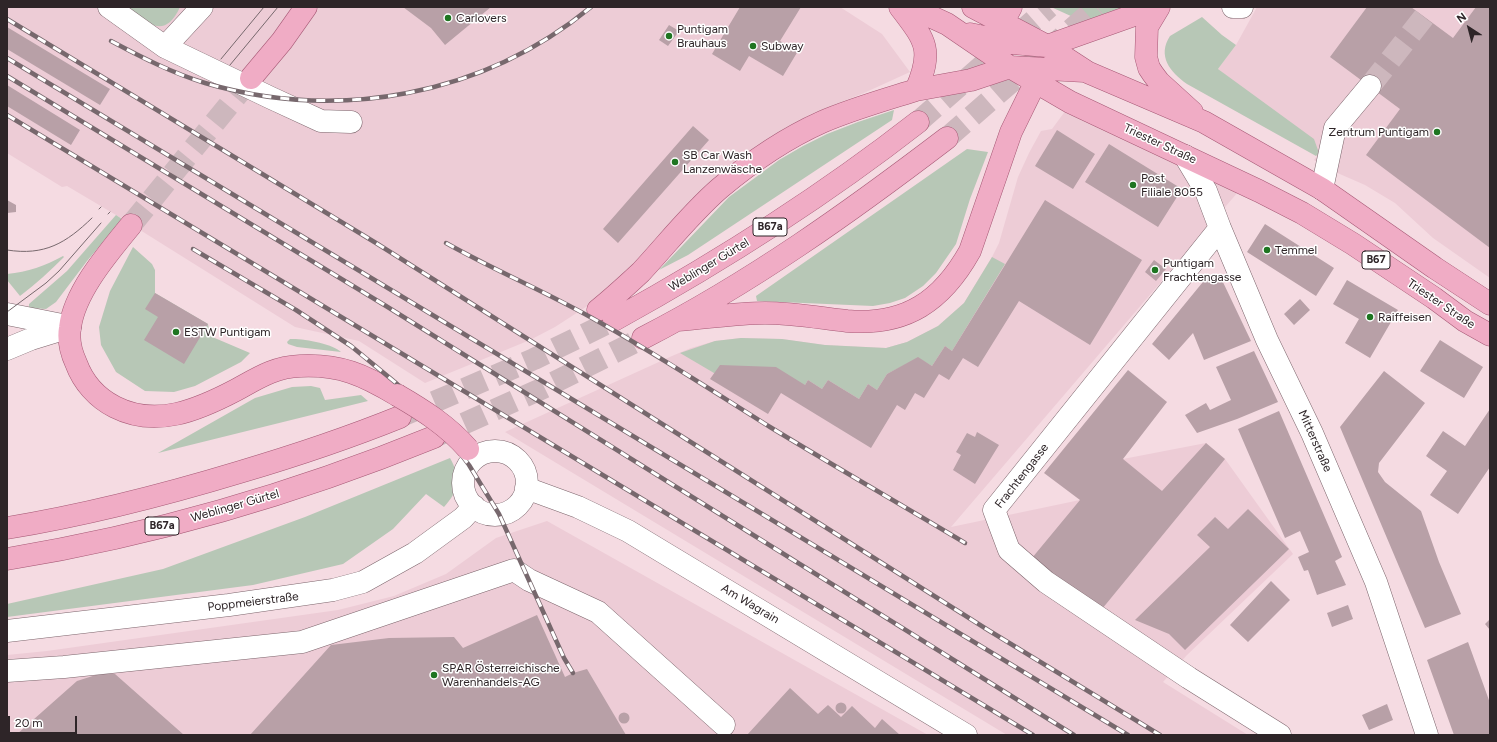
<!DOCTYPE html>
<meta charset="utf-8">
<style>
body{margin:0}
#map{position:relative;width:1497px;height:742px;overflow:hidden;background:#f5dbe2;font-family:Figtree,sans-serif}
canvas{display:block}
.frame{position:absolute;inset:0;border:8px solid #2e2528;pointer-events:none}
.north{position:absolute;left:1449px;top:8px;width:40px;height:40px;-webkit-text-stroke:3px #fff;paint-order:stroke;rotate:324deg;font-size:11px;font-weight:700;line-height:16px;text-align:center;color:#2e2528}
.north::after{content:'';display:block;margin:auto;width:14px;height:18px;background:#2e2528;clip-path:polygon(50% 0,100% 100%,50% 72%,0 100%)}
.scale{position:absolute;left:8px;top:716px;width:69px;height:18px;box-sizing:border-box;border:2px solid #2e2528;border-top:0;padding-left:5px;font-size:12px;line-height:14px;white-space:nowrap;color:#2e2528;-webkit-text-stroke:3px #fff;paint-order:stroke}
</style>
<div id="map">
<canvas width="1497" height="742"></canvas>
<div class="frame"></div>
<div class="north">N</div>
<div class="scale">20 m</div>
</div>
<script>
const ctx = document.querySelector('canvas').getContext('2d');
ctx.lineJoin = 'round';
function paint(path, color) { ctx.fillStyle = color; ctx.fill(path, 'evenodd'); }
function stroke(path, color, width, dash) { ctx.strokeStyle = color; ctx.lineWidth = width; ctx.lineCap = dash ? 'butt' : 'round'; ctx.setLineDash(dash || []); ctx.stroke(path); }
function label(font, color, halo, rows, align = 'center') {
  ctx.font = font + ' Figtree,sans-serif'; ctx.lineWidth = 3; ctx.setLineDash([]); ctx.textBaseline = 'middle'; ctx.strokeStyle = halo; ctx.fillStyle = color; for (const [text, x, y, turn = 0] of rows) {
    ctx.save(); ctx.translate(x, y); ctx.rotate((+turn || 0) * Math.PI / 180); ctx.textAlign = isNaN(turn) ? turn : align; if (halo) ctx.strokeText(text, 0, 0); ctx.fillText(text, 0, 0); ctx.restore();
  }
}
const built = new Path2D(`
 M7,7H840L882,34L910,72L864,93L811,114L769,138L589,305L555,327L530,340L425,383L359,341L295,327L116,215L67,186L62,187L7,153Z
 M1257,7H1490V278L1433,238L1395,203L1365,185L1326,168L1314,160L1319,153L1218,69L1236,45Z
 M1066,110L1238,192L951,527L1080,500L1123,459L1206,443L1225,459L1293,554L1187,655L1163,682L1248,735H1007L505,432L672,356L691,348L715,341L741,338L782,339L825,345L886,348L907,342L938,326L964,303L992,257L999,243L1018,177L1029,153L1041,131L1052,129Z
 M547,521L928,735H7V655L47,651L338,610L394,596L446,574L496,538Z`);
const green = new Path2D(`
 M124,7H180C164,42 146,21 124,7Z
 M1051,7H1127L1084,22Z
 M1202,17L1222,35L1236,45L1218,69L1314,139L1319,153L1316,156L1187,84C1170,72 1157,56 1170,36Z
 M894,110L892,120L688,255L659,270L729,197L779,160L803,146L827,134L858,122Z
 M967,149L988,152L970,199L956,244L936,273L923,286L905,298L890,303L873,306L757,301L756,296Z
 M116,215L122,219L87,261L56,302L46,309L29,308V304L67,271Z
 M133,247L152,264L155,270V293L208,324L210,336L250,353L241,362L195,386L174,392L145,391L116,372L101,345L99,327L110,291Z
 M63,256L64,257C50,271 36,284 20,296L7,280V274C28,272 45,266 63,256Z
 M992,257L1005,264L952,351L945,346L932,366L918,358L887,374L877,390L868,384L859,399L828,380L822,389L808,380L805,385L714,373L680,353L715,341L741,338L782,339L825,345L886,348L907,342L938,326L964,303Z
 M290,339C302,338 334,344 341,352L297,347L288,344L287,342Z
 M311,386L320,388L325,400L361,395L368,401L158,453L255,398L292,387Z
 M450,458C461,477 459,491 444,507L426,494L393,529L343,564L253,585L7,617V604L163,569L305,517Z`);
const building = new Path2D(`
 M403,7H491L445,45L431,28Z
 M740,7H801L780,41L798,51L783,76L749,56L740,71L712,54Z
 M1367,7H1411L1453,38L1476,7H1490V248L1366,155L1400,109L1330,57Z
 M669,25L679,31L668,46L659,40Z
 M7,27L110,89L100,105L7,49Z
 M7,85L80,130L71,145L7,106Z
 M693,126L709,140L618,243L603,229Z
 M1057,130L1095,154L1073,189L1035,166Z
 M1109,144L1182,189L1158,227L1085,182Z
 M7,200L16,205V212L7,213Z
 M1045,200L1142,260L1090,345L1019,301L978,367L963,358L949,380L939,374L924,398L915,393L905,410L897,405L871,448L781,393L768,414L710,379L720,365L776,367L805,385L808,380L822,389L828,380L859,399L868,384L877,390L887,374L918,357L932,366L945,346L952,351Z
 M1265,224L1334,268L1316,296L1247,252Z
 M1154,260L1166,269L1156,281L1145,272Z
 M1207,277L1221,278L1251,341L1204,360L1193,333L1169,360L1152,344Z
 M1347,280L1398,310L1370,358L1345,343L1359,319L1333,304Z
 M155,293L208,324L184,364L144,340L158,317L145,309Z
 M1300,299L1310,310L1294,325L1284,314Z
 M1440,340L1483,367L1464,398L1420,371Z
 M1254,351L1278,402L1237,419L1197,433L1185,415L1206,403L1210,410L1231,400L1216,367Z
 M1128,370L1167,402L1123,459L1162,491L1206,443L1225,459L1102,609L1077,593L1032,558L1080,500L1044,473Z
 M1384,371L1425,403L1379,463L1378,472L1385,482L1421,511L1439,562L1461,614L1425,628L1340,427Z
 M1490,409V467L1458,514L1430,495L1447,471L1426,456L1443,431L1465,446Z
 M1279,411L1342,557L1335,561L1346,585L1317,595L1308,570L1304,571L1298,557L1309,552L1300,531L1285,538L1238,429Z
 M977,432L999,445L975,484L953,470L961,455L956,452L967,433L975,437Z
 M1248,509L1289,549L1185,650L1169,634L1135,620L1210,547L1197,535L1215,517L1228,529Z
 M1271,581L1290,600L1248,642L1230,625Z
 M1348,605L1353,619L1332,627L1327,613Z
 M537,615L565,677L573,673L587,669L626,735H250L331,645L389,638L454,637L463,648Z
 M1490,619V630L1485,624Z
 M1468,642L1490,703V735H1454L1427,660Z
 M102,673L115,674L184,735H16L77,681Z
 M790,688L818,714L828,705L841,717L852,706L875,728L882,719L900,735H747Z
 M835.5 708a5.5 5.5 0 1 1 11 0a5.5 5.5 0 1 1-11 0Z
 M1387,704L1393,720L1369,730L1362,715Z
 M618.5 718a5.5 5.5 0 1 1 11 0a5.5 5.5 0 1 1-11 0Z`);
const minorTunnel = new Path2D(`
 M1370,86L1424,17`);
const majorTunnel = new Path2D(`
 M918,122L1049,7
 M947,138L1097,7
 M131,225L251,78
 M404,415L534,359L614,320
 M434,437L539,390L643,338`);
const minor = new Path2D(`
 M109,7L165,47L269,97L321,121L351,122
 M1233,7H1242
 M165,47L202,7
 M1185,156L1206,191L1220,228L1267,340L1312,433L1376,582L1427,735
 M1322,189L1335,128L1370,86
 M1220,228L994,510L1009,550L1046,582L1189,678L1280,735
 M7,314L67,326
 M7,349L31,339L70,327
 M463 483a32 32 0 1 1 64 0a32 32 0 1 1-64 0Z
 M526,488L578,507L628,531L966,735
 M7,631L229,605L333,590L363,582L415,553L463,518L474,506
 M7,671L64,667L302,642L514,570L529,580L598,612L724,725`);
const major = new Path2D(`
 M910,7L947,24L1010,67L1070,102L1259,191L1302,213L1353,244L1434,298L1465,321L1490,335
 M973,7L1047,46L1087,72L1204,122L1322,189L1435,268L1490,304
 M1159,7L1147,27L1146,57L1149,68L1153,74L1159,82L1192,112
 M1002,24L1011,7
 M970,34L1012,43L1047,46L1157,7
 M251,78L282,41L306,7
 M916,90L971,80L1010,67L1084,71
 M131,225C109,252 74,292 70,328C68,340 71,352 76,363C83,382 97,398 115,407C156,428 198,410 236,390C258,378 274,367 300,366C340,364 364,375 397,395
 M598,310C613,298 627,285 641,272C667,244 691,213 720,188C751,162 784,139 822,122C852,109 884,100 916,90C934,49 925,40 900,7
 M614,320C721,261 822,197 918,122
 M678,320C707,318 736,313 765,313C793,313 820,318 847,321C906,326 942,301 970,251L1011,132L1036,81
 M643,338C752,282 850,212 947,138
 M7,528C86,515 164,495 240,472C294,456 348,438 400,417
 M7,559C153,535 297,493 434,437`);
const tram = new Path2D(`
 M221,59L264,7
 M230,65L278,7
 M99,209L101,207
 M108,214L110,212
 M7,250C45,256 66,243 92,218
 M7,312L46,283L59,271L101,223`);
const rail = new Path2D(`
 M7,19L376,243L988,630L1160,735
 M111,41C141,57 172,73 205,83C338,122 483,96 591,7
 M7,58L1128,735
 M7,76L386,306L1074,735
 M7,115L1033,735
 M446,243C494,270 544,291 592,318C653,352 711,390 770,427C834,466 900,504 965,543
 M193,249L296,310L351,346L396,383L438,424L469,465L499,514L564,658L573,673`);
const majorBridge = new Path2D(`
 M397,395C423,410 448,426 468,449`);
const markers = [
 [448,18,4,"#1e7521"],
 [669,36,4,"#1e7521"],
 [753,46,4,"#1e7521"],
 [1437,132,4,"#1e7521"],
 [675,162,4,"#1e7521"],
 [1133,185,4,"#1e7521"],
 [1267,250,4,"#1e7521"],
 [1155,270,4,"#1e7521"],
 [1370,317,4,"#1e7521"],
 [176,332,4,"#1e7521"],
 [434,675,4,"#1e7521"]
];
const shields = [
 [770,227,34],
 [1376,260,28],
 [162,526,34]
];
const shieldNames = [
 ["B67a",770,227],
 ["B67",1376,260],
 ["B67a",162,526]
];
const poiNames = [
 ["Carlovers",456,18],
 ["Puntigam",677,29],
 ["Brauhaus",677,43],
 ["Subway",761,46],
 ["Zentrum Puntigam",1429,132,"right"],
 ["SB Car Wash",683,155],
 ["Lanzenwäsche",683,169],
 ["Post",1141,178],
 ["Filiale 8055",1141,192],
 ["Temmel",1275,250],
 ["Puntigam",1163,263],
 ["Frachtengasse",1163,277],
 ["Raiffeisen",1378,317],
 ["ESTW Puntigam",184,332],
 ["SPAR Österreichische",442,668],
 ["Warenhandels-AG",442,682]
];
const streetNames = [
 ["Triester Straße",1160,144,25],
 ["Weblinger Gürtel",709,265,-31],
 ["Triester Straße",1441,304,34],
 ["Mitterstraße",1315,441,66],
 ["Frachtengasse",1022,476,-52],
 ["Weblinger Gürtel",235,506,-16],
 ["Poppmeierstraße",253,602,-7],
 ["Am Wagrain",750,604,31]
];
paint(built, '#edccd6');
paint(green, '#b7c7b6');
paint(building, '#b8a0a7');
stroke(minorTunnel, '#cdb7bd', 22, [22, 11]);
stroke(majorTunnel, '#cdb7bd', 22, [22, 11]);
stroke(minor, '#7c656c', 23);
stroke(major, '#a65875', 23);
stroke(minor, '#fff', 22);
stroke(major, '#f0acc5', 22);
stroke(tram, '#77686d', 1);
stroke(rail, '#77686d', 4.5);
stroke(rail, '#fff', 3, [9]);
stroke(majorBridge, '#a65875', 23, []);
stroke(majorBridge, '#f0acc5', 22);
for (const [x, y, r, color] of markers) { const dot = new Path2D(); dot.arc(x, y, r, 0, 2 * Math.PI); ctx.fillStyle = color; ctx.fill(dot); stroke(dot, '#fff', 1.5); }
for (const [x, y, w] of shields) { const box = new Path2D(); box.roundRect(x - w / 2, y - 9, w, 18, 3); ctx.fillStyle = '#fff'; ctx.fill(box); stroke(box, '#2e2528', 1); }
label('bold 11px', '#2e2528', null, shieldNames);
label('12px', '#2e2528', '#fff', poiNames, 'left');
label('12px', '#2e2528', '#fff', streetNames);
</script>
